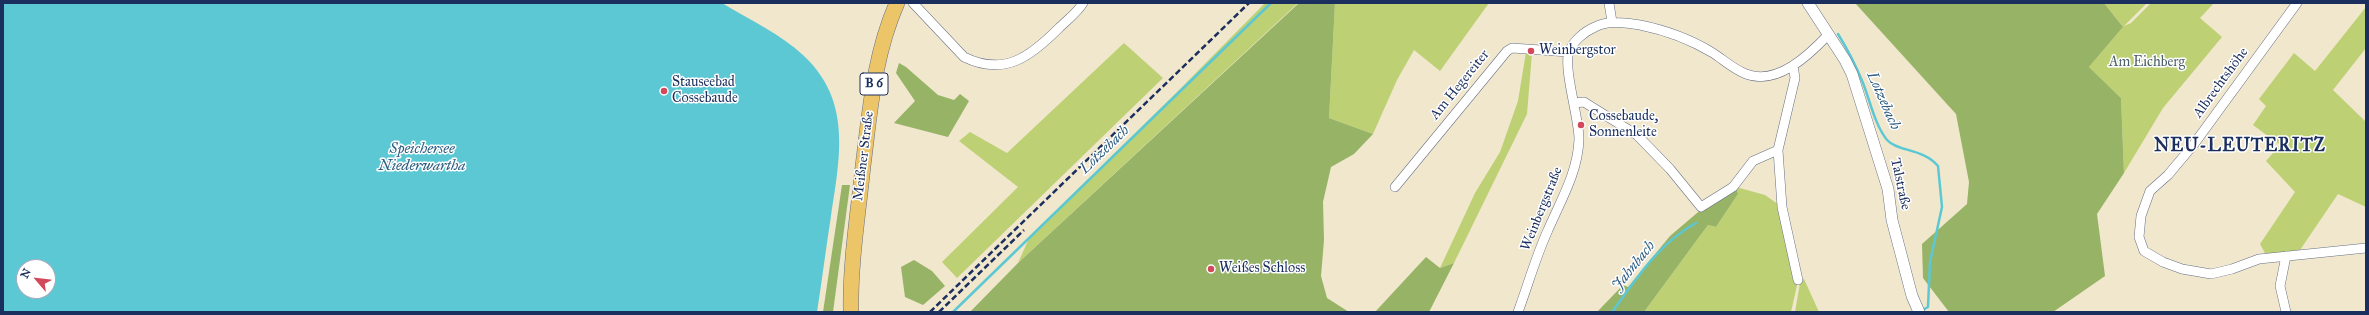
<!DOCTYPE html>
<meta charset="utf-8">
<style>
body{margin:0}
#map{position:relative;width:2369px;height:315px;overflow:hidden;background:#f0e7cc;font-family:"IM FELL Great Primer",serif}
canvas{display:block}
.frame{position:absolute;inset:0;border:4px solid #1b2f5e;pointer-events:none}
.north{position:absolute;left:16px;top:259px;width:40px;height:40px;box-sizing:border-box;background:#fff;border:1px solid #a4acbf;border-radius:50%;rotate:298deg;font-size:11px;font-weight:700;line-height:16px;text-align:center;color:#1b2f5e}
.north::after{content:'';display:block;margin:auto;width:14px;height:18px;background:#d1495b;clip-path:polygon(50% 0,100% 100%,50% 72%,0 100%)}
</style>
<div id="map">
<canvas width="2369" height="315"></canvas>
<div class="frame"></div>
<div class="north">N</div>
</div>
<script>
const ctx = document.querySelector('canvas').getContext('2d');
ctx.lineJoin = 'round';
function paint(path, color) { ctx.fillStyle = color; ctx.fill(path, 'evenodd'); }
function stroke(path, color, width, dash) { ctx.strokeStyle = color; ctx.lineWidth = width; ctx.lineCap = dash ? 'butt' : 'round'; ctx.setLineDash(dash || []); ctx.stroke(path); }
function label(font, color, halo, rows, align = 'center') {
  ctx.font = font + ' "IM FELL Great Primer",serif'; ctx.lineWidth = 3; ctx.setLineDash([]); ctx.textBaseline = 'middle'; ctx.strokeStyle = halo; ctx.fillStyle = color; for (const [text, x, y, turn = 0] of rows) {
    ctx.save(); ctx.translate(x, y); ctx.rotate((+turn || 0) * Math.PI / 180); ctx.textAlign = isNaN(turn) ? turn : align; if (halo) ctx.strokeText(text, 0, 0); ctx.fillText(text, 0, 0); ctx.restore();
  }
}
const green = new Path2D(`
 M1265,3H1298L1018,263L1030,236L1177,92Z
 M1335,3H1489L1440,71L1414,50L1397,80L1373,134L1329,118Z
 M2104,3H2147L2124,26L2131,23L2151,3H2214L2200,18L2222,37L2163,108L2124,173L2121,98L2089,67L2123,27Z
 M2366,7V48L2333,90L2366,122V207L2338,194L2300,250L2266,255L2260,244L2295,192L2266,161L2280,145L2253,125L2266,106L2259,99L2294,53L2315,71Z
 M1124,43L1163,78L957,278L942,262L1018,187L959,141L970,132L1007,153Z
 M1526,52L1532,53L1527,114L1454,263L1440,268L1475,193L1500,152L1518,101Z
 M1736,187L1765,195L1782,207L1798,280L1804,279L1819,312H1795L1800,283L1798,281L1791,312H1644L1708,225L1716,227L1738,194Z`);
const forest = new Path2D(`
 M1299,3H1335L1329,118L1373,134L1354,154L1331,167L1323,202L1324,240L1321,276L1327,298L1349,312H970L1018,263Z
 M1855,3H2104L2123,27L2089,67L2121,98L2124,173L2097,214L2105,276L2053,312H1949L1923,278L1922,244L1967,204L1969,182L1956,114Z
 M899,63L906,67L938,95L954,100L960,94L969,101L948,137L894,123L915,101L896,73Z
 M842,185H850L833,312H823Z
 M1736,187L1738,194L1716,227L1708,225L1644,312H1597L1623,285L1628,287L1670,236L1697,213Z
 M1426,257L1440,268L1454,263L1429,312H1375Z
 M914,260L932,271L945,286L923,305L905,297L901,267Z`);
const water = new Path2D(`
 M3,3H722C748,19 781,34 804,56C852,101 840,158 831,216C826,248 822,280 817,312H3ZM24,267H48V291H24Z`);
const stream = new Path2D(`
 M1838,34C1848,50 1856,66 1863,83C1870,101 1875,125 1887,140C1898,152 1923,148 1938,166L1942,207L1930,262L1928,307L1921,311
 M953,312L1271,3
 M1612,312C1636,279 1660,242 1696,223`);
const minor = new Path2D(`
 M913,3L964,57C1005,77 1031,56 1059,28C1067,20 1077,13 1083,3
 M1609,3L1612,22
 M2297,3L2194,144L2168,175L2150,191L2141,216L2139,237L2144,251L2163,262L2182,269L2211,274L2232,269L2259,259L2366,248
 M1793,66L1795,78L1778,150L1782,207L1798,280
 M1574,103L1584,102L1637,135L1670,169L1701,207L1733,187L1753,161L1778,150
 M1395,187L1507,51L1512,48L1569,52
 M1518,312C1528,285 1536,256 1548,230C1561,200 1578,172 1579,139C1579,118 1563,68 1569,52C1573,41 1585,31 1595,27C1609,20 1625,23 1640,25C1665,30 1690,39 1713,53C1724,60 1733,69 1746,74C1777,86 1809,55 1828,35
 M2286,312L2280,286L2286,256`);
const tertiary = new Path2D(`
 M1808,3L1845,60L1852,74L1888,189L1892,220L1912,296L1919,312`);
const primary = new Path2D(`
 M851,312C850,263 858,215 863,166C870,111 874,55 897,3`);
const rail = new Path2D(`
 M930,312L1249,3
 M939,312L1024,230`);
const markers = [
 [1531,51,4,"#d1495b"],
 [664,91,4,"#d1495b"],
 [1581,125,4,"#d1495b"],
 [1211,269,4,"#d1495b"]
];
const shields = [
 [874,84,28]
];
const shieldNames = [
 ["B 6",874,84]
];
const poiNames = [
 ["Weinbergstor",1539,51],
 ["Stauseebad",672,83],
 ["Cossebaude",672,99],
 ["Cossebaude,",1589,117],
 ["Sonnenleite",1589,133],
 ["Weißes Schloss",1219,269]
];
const parkNames = [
 ["Am Eichberg",2147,63]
];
const streetNames = [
 ["Albrechtshöhe",2221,83,-54],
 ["Am Hegereiter",1460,85,-51],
 ["Meißner Straße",864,156,-83],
 ["Talstraße",1900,184,78],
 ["Weinbergstraße",1542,209,-68]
];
const waterNames = [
 ["Lotzebach",1883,101,66],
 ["Speichersee",422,149],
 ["Niederwartha",422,166],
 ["Lotzebach",1105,150,-44],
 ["Jahnbach",1634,266,-51]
];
const districtNames = [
 ["NEU-LEUTERITZ",2240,147]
];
paint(green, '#bdd174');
paint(forest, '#96b366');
paint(water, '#5cc8d4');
stroke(stream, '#5cc8d4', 2.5);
stroke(minor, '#666f84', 10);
stroke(tertiary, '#666f84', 12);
stroke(primary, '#666f84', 16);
stroke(minor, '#fff', 9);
stroke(tertiary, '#fff', 11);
stroke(primary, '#edc569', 15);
stroke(rail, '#1b2f5e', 2.5, [6, 3]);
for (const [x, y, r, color] of markers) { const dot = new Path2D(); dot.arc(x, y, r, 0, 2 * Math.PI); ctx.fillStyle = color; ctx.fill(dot); stroke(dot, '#fff', 1.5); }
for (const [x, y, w] of shields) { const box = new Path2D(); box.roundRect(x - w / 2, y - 11, w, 22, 3); ctx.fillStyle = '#fff'; ctx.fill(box); stroke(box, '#1b2f5e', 1); }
label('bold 13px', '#1b2f5e', null, shieldNames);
label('14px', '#1b2f5e', '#fff', poiNames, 'left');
label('14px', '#4c6065', '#fff', parkNames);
label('14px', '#1b2f5e', '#fff', streetNames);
label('italic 15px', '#2e5d81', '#fff', waterNames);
ctx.letterSpacing = '1px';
label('bold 18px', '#1b2f5e', '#fff', districtNames);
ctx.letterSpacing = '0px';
</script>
